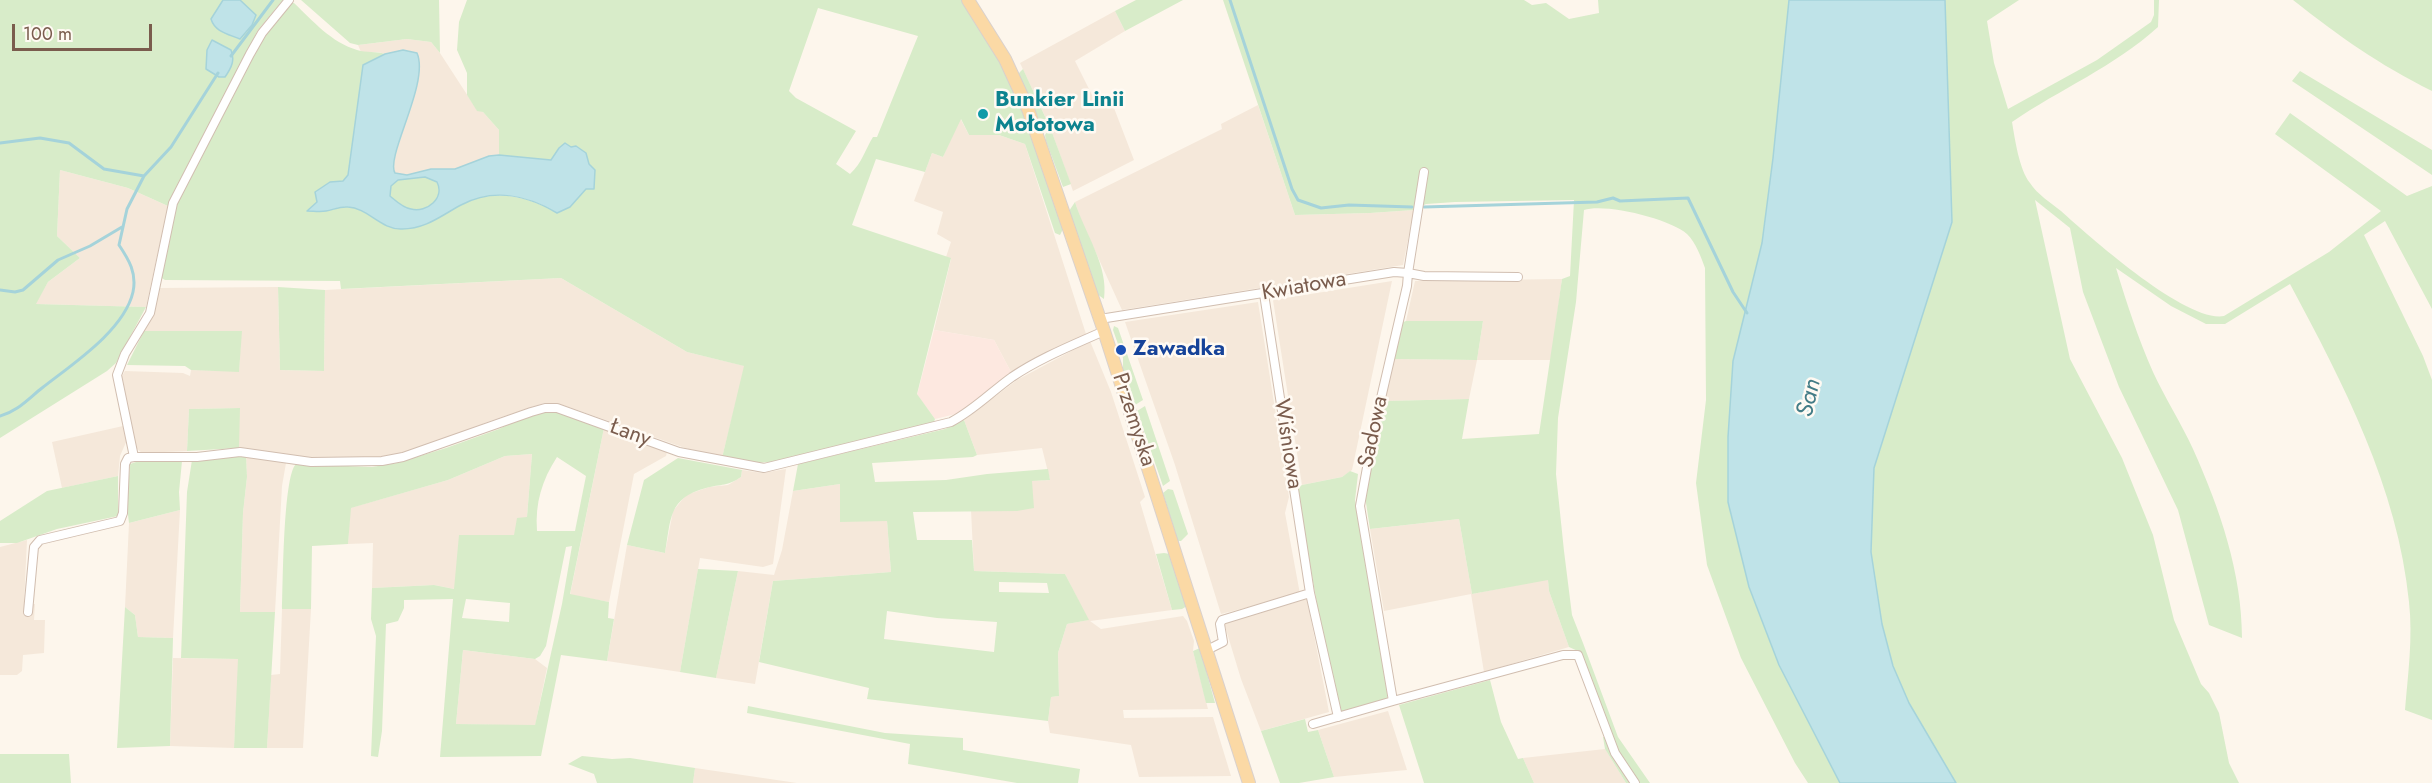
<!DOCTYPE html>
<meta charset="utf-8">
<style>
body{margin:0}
#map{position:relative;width:2432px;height:783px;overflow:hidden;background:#fdf6ec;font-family:Jost,sans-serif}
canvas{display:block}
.scale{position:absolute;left:12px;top:24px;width:140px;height:27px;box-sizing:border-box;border:3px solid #7a5c4d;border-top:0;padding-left:8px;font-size:18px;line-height:21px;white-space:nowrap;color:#7a5c4d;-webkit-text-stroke:4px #fffaf3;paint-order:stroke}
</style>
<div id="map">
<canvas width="2432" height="783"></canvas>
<div class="scale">100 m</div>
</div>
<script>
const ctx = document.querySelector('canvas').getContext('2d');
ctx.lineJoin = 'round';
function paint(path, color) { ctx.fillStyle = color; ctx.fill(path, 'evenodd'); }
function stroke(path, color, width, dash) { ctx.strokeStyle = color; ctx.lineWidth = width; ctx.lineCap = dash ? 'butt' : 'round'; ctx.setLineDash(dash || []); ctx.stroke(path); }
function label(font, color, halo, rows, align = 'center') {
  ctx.font = font + ' Jost,sans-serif'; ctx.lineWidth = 5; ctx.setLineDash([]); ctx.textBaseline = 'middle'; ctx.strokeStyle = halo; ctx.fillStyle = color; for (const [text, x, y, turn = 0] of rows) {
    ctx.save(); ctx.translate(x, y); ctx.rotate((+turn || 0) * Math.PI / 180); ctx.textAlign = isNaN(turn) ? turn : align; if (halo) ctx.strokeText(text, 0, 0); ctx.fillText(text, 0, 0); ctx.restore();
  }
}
const residential = new Path2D(`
 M1115,11L1125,31L1075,61L1095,101L1109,95L1134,160L1073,191L1050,127L1020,63Z
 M407,39L431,42L440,53L477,110L483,112L499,130V155L489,156L455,169H431L407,175L394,173L393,162L413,98L403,50L385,54L378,52H361L358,45Z
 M1258,105L1295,215L1370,213L1414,210L1403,265L1122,310L1081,220L1075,202L1222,129L1221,124Z
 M960,118L969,135H999L1025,144L1086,334L1011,372L994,340L934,330L951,259L946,257L951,242L937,234L943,212L914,201L932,153L943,157Z
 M60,170L128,188L168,206L146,307L35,304L48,282L80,258L57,236Z
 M561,278L687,352L745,366L722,458L685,448L566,406L544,403L490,421L404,455L385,458L309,459L239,448V408L189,409L187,451L142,453L136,448L122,376L125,371L183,373L190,376L191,370L239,371L241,331H144L154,309L159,288L278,287L280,370L324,371L325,290Z
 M1562,279L1551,360H1477L1469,399L1385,401L1394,359L1477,360L1483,321H1406L1415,281Z
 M1392,281L1352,470L1342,477L1302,485L1273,300Z
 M1258,302L1289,497L1285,513L1300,594L1221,614L1175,465L1125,322Z
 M1090,341L1111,392L1145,497L1140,502L1172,610L1090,621L1101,629L1183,616L1187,621L1194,641L1193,651L1208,709L1123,710L1124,718L1213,717L1231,776L1139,777L1131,745L1050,733L1048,721L1051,697L1059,696L1058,653L1067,624L1088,620L1065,574L974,571L971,510L1017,511L1032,481L1050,480L1042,448L977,455L964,420L1017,380Z
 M123,426L127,440L120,456L118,476L62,488L52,442Z
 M604,428L667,452L666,456L634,474L609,602L570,595Z
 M246,454L286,463L282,486L275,612H240L243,513L247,477Z
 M532,454L527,517L514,535L454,589L434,585L372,588L373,543L348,544L350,508L448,480L505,456Z
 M786,469L773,564L763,567L700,558L680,672L607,661L627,545L665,553L673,511L686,495L709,487L728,485L741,477L742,470L762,473Z
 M840,484L887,521L891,572L773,581L755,684L716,678L738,571L774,575L782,550L793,491Z
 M180,510L173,638L138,637L135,615L125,607L129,523Z
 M1459,519L1472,594L1548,579L1549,591L1569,647L1484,672L1471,594L1384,611L1370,529Z
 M27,540L24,604H35L34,620H45L44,653L23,655L22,671L17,675H0V547Z
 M1307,599L1329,712L1261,731L1241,679L1224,623Z
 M282,609H311L303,748H267L271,675L280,674Z
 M463,650L535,659L547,668L535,726L456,724Z
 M173,658L239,659L234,748L170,746Z
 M1388,711L1407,770L1334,777L1318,730Z
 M1605,749L1626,783H1534L1523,758Z
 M695,768L797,783H693Z`);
const commercial = new Path2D(`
 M934,330L994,340L1011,372L964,412L935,419L917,395Z`);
const green = new Path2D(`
 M0,0H283L258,30L168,206L128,188L60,170L57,236L80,258L48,282L36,304L146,307L116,363L107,371L0,438Z
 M301,0H439L440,53L431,42L407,39L358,45L350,43Z
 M467,0H962C1012,67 1037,150 1063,229L1060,235L1055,233L1025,144L999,135H969L961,119L943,157L932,153L925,172L876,159L852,225L951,258L917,394L935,419L934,422L782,461L756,463L722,458L744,366L687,352L561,278L341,289L340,281L165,280L160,277L176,204L250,61L263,38L291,3H294C314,22 331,42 357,50C367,53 376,51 385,54L363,65L348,175L344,181L330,182L317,202L308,210C314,211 320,212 326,211C334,210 341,206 349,207C369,209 381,230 403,229C426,228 442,215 461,205C494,188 527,196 557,213C583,194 595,188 586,153L571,147L559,148L551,160L499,155V130L483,112L477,111L467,95V73L457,50L459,22ZM818,8L918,36L877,137H873C865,150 862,163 850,174L836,164L856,131L796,98L789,91Z
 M1136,0H1183L1125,31L1115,11Z
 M1223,0H1524L1532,5L1546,3L1569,19L1599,13L1598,0H1789L1773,158L1762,243L1733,361L1728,502L1749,587L1779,665L1840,783H1808L1795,763L1741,658L1707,565L1696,483L1706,400L1705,268C1701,257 1696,243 1687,234C1670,219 1606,203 1584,210L1576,302L1558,418L1556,474L1564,551L1572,615L1583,643L1618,737L1650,783H1626L1605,749L1603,737L1611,736L1584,659L1580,652L1569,647L1549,591L1548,580L1472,594L1459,519L1370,529L1364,490L1385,401L1469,399L1462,439L1539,434L1562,279L1570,276L1574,200L1455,202L1426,204L1414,210L1370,213L1295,215Z
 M1945,0H2019L1987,21L1994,63L2008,109L2097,60L2151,22L2154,15V0H2159L2158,27C2114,67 2060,89 2012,122C2015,139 2019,169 2030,183C2037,194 2051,203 2061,211C2090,237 2186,323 2224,316L2329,252L2381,211L2275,134L2290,113L2407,196L2432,186V309L2385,221L2364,235L2423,356L2432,380V720L2405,710C2408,674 2413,638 2409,602C2398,488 2343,383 2290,284L2225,324H2206L2171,306L2116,268C2127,304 2138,338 2153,372C2165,398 2181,423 2193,449C2220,509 2242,573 2242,638L2209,625L2178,510L2119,387L2083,292L2070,228L2035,200L2070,359L2122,458L2153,535L2174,620L2201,684L2209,693L2219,713L2229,763L2239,783H1956L1909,703L1893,666L1882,624L1871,552L1874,468L1952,222Z
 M2293,0H2432V91C2378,64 2340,37 2293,0Z
 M1023,69L1048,123L1042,126L1018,74Z
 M2300,71L2432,150V175L2292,81Z
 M1050,127L1071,184L1063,187L1046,141L1045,135Z
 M425,177L437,182C445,198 427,213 411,209C403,208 396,201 390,196L391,186L398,180Z
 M1075,202C1085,234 1109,266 1104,299L1097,294L1069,211Z
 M278,287L325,290L324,371L280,370Z
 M1406,321H1483L1477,360L1394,359L1401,323Z
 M1114,326L1118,328L1143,400L1135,405L1123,371V358L1113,330Z
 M144,331H242L239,372L191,370L185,366L127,365Z
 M1145,406L1170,481L1163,486L1137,411Z
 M240,408L239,448L187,451L189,409Z
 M552,411L604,428L570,594L609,602L608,618L614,619L607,661L561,655L541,756L440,757L453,599L404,600V608L398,621L386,624L382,731L378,757L371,756L376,636L371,619L372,588L434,585L454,589L459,535H514L517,518L527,517L532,454L505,456L448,480L351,508L348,544L312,546L311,609H282C283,586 283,476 296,464L372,467L397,463L446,448L499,429L529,414ZM557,457L586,476L575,531H537C535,503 542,480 557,457ZM572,546L562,604L535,725L456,724L463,650L535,659L540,656L546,646L566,547ZM466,599L510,603L509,622L462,618Z
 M964,420L977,455L973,457L872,463L875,482L946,480L987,474L1048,469L1050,480L1032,481L1034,508L1017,511L913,512L917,540H972L974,571L1065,574L1089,620L1067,624L1058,653L1059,696L1051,697L1048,721L867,699L869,688L759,662L773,581L891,572L887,521L840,522V484L793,491L798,464L945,429ZM999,582L1047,583L1049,593L999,592ZM887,611L937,618L997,622L994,652L884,639Z
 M246,454L247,477L243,513L240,612H275L267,748H234L238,659L181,658L187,492L192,460Z
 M678,458L742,470L741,477C728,486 721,484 706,488C668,498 671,519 665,553L627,545L644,480Z
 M139,461H182L179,492L180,510L129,523L127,507L130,464Z
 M1350,471L1358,474L1355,500L1388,695L1386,700L1339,712L1326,657L1297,488L1302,485L1342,477Z
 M118,476V516L57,529L17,543H0V521L47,491Z
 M1168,489L1173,490L1188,534L1181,541H1178L1163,493Z
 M1164,553L1170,554L1187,606L1182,609L1172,610L1156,554Z
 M698,569L738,571L716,678L680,672Z
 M125,607L135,615L138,637L173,638L170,746L117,748Z
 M1200,648L1215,703H1206L1193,651Z
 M1490,680L1501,722L1518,759L1523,758L1534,783H1424L1399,705Z
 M748,706L885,733L963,738V750L1080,769L1078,783H1017L908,764L910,744L747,713Z
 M1305,719L1308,732L1318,730L1334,777L1299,783H1280L1261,731Z
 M0,754H69L71,783H0Z
 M582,756L612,759L630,758L695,768L693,783H597L594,774L568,764Z`);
const water = new Path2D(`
 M223,0H240L256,15L252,25L240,39C228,34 215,32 211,19Z
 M1789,0H1945L1952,222L1874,468L1871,552L1882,624L1893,666L1909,703L1956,783H1840L1779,665L1749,587L1728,502V437L1733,361L1762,243L1773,158Z
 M212,40L231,50C235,60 232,67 225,77H219L206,69L207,50Z
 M403,50L417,53C430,83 385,157 395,173L407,175L431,169H455L489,156L499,155L551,160L559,148L565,143L571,147L576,146L586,153L589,164L595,170L594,189H586L570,207L557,213C527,195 493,188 461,205C442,215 426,229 402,229C381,230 368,208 348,207C340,206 333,210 326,211C320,212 313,211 307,211L317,202L315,192L330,182L343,181L348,175L363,65L385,54ZM425,177L437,182C445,198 427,213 411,209C403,208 396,201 390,196L391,186L398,180Z`);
const stream = new Path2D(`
 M1230,0L1292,189L1298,200L1321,208L1349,205L1412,207
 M231,56L273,0
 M0,143L40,138L69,143L104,169L144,176
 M1424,207L1597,202L1613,198L1620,201L1688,198L1733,292L1747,313
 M0,290L15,292L23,290L58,260L90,246L122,227
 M0,416C18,411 28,399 42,388C71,365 124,331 133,292C137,273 129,260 119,245L127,209L144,176L171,147L218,73`);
const minor = new Path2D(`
 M1100,319L1394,272L1408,273L1424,172
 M134,457H197L240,452L311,462L382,461L403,457L531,412L545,408H557L679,452L764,468L951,422C974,410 991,392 1012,377C1040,358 1073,345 1104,331
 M134,457L117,375L125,354L150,313L173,203L250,54L262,33L289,0
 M1310,593L1338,717
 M28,612L34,547L40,540L120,521L123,513L125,464L128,458L134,457
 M1207,650L1223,642L1220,624L1222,620L1310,593L1264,294
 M1393,701L1563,655H1578L1615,753L1635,783
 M1313,724L1393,701L1360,506L1375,424L1407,286L1408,273L1424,276L1518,277`);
const primary = new Path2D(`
 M968,0L1005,59L1028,109L1104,331L1249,783`);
const markers = [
 [983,114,6,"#0f9aa8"],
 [1121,350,6,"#1a4fb4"]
];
const cultureNames = [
 ["Bunkier Linii",995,101],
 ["Mołotowa",995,126]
];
const streetNames = [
 ["Kwiatowa",1304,287,-10],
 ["Przemyska",1133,420,72],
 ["Sadowa",1374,432,-78],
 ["Łany",630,434,20],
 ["Wiśniowa",1287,444,81]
];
const transitNames = [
 ["Zawadka",1133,350]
];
const waterNames = [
 ["San",1810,398,-77]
];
paint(residential, '#f5e8da');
paint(commercial, '#fde8e0');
paint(green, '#d8ecc9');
paint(water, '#bfe3e8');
stroke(water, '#a5d3da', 1.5);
stroke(stream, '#a5d3da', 3);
stroke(minor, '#d1beb0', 10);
stroke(primary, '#dad1cd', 14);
stroke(minor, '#fff', 8);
stroke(primary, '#fbd9a5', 12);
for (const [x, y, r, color] of markers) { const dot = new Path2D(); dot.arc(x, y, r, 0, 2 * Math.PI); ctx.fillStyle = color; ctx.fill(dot); stroke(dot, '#fffaf3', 2); }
label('bold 22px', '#0d838f', '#fffaf3', cultureNames, 'left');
label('22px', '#7a5c4d', '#fffaf3', streetNames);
label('bold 22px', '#164399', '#fffaf3', transitNames, 'left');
label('italic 24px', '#437c86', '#fffaf3', waterNames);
</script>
